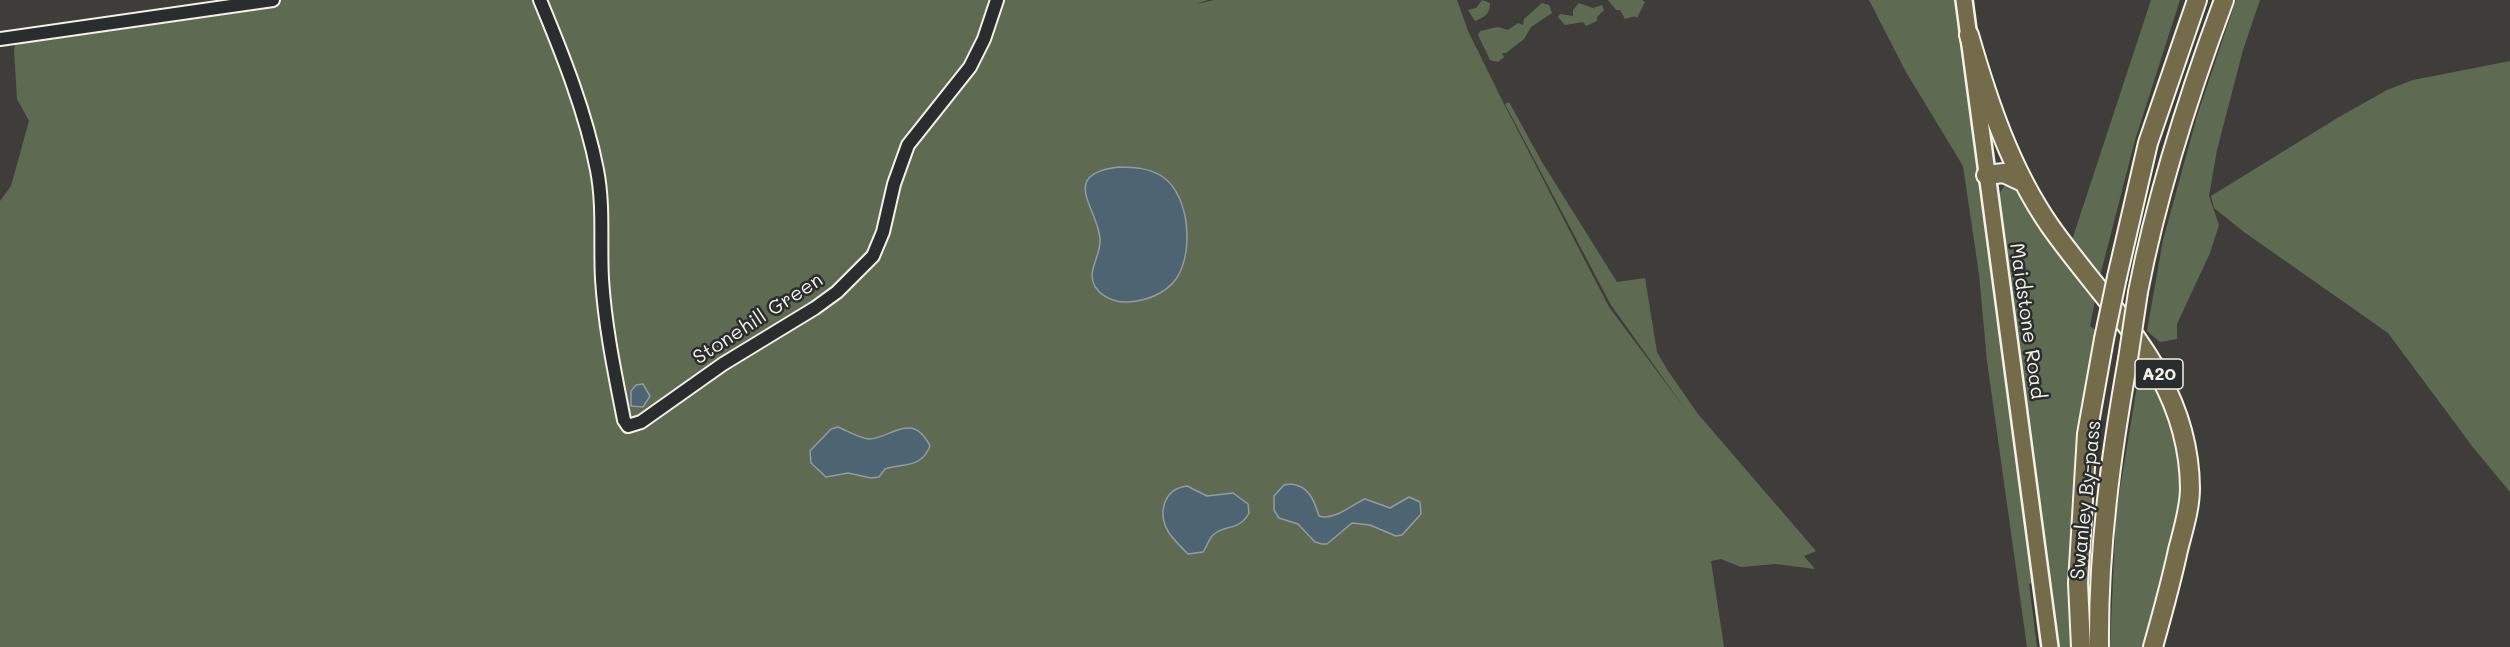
<!DOCTYPE html>
<style>
body{margin:0}
canvas{display:block;background:#3e3d39}
</style>
<canvas width="2510" height="647"></canvas>
<script>
const ctx = document.querySelector('canvas').getContext('2d');
ctx.lineJoin = 'round';
function paint(path, color) { ctx.fillStyle = color; ctx.fill(path, 'evenodd'); }
function stroke(path, color, width, dash) { ctx.strokeStyle = color; ctx.lineWidth = width; ctx.lineCap = dash ? 'butt' : 'round'; ctx.setLineDash(dash || []); ctx.stroke(path); }
function label(font, color, halo, rows, align = 'center') {
  ctx.font = font + ' Mali,sans-serif'; ctx.lineWidth = 5; ctx.setLineDash([]); ctx.textBaseline = 'middle'; ctx.strokeStyle = halo; ctx.fillStyle = color; for (const [text, x, y, turn = 0] of rows) {
    ctx.save(); ctx.translate(x, y); ctx.rotate((+turn || 0) * Math.PI / 180); ctx.textAlign = isNaN(turn) ? turn : align; if (halo) ctx.strokeText(text, 0, 0); ctx.fillText(text, 0, 0); ctx.restore();
  }
}
const green = new Path2D(`
 M274,0H1208L1196,4L1214,0H1457L1468,31L1504,104L1609,307L1686,410L1611,305L1505,104L1509,102L1542,162L1617,282L1645,278L1657,352L1668,371L1698,414L1816,551L1804,556L1815,569L1776,564L1741,567L1721,559L1711,561L1724,647H0V201L11,186L29,121L17,99L14,50L17,37Z
 M1482,0L1490,3C1490,14 1485,17 1475,21L1468,10L1476,8Z
 M1608,0H1642L1645,2L1637,18L1635,16L1625,19L1620,10H1616Z
 M1869,0H1957L2035,582L2029,584L2037,647H2027L1987,361L1979,274L1963,166L1906,72Z
 M2151,0H2180L2135,140L2099,280L2071,243Z
 M2236,0H2260L2243,50L2217,150L2209,196L2219,225L2210,253L2177,324V339L2160,342L2147,331L2163,240L2197,116Z
 M1542,3L1549,5L1552,13L1531,27L1524,39L1506,53H1502L1504,57L1498,62L1490,60L1478,35L1480,31L1498,27L1508,30L1518,23L1523,25L1524,19Z
 M1579,3L1593,8L1602,5L1604,10L1597,17V21L1586,26L1583,22L1565,25L1558,17L1560,14L1573,16V10Z
 M2510,61V492L2472,446L2388,333L2244,232L2214,208L2211,196L2339,117L2387,90L2413,80Z
 M2006,183L2017,186L2096,295L2090,326L2096,330L2077,435L2068,582L2071,647H2057L1998,196Z
 M2142,356L2169,409L2181,455L2182,502L2147,647H2110L2116,513Z`);
const water = new Path2D(`
 M1119,167C1134,167 1150,168 1163,177C1190,196 1194,253 1176,279C1165,294 1146,301 1128,302C1112,303 1092,293 1092,275C1093,262 1101,252 1100,239C1098,208 1058,174 1119,167Z
 M643,384L650,396L643,407L631,406V391L636,385Z
 M838,427C848,431 858,438 869,439C890,439 912,410 930,446C921,469 903,463 885,469L879,477L871,478L848,473L826,477L811,463L810,451L831,429Z
 M1291,484C1309,486 1314,500 1319,516C1334,521 1351,505 1365,499L1390,508L1409,497L1420,502L1421,514L1402,535L1396,536L1370,525L1352,523L1327,544H1322L1315,542L1298,524L1279,518L1274,510V496L1284,485Z
 M1187,486L1207,496L1233,493L1248,504L1249,513C1239,532 1224,524 1213,535C1208,540 1207,547 1203,552L1188,554C1182,548 1174,540 1169,533C1157,514 1163,489 1187,486Z`);
const minor = new Path2D(`
 M540,0C562,53 586,113 597,170C604,206 600,243 602,279C605,327 615,374 624,420L628,426L641,422L723,364L815,308L837,292L873,256L883,232L894,184L908,145L970,67L984,39L997,0
 M0,39L273,0`);
const major = new Path2D(`
 M1964,0L2050,647`);
const highway = new Path2D(`
 M1969,35C1988,101 2010,168 2050,226C2110,311 2189,376 2190,488C2190,509 2183,530 2178,550C2171,583 2162,615 2153,647
 M1986,175L2004,173L2023,182
 M2117,277L2148,143L2197,0
 M2138,292C2157,193 2189,94 2224,0
 M2081,647L2078,583L2087,434L2104,339
 M2099,647C2098,549 2111,455 2128,359`);
const highwayBridge = new Path2D(`
 M2104,339L2117,277
 M2128,359L2138,292`);
const shields = [
 [2159,374,48]
];
const shieldNames = [
 ["A20",2159,374]
];
const streetNames = [
 ["Stonehill Green",758,319,-33],
 ["Maidstone Road",2027,321,82],
 ["Swanley By-pass",2086,500,-84]
];
paint(green, '#5e6b52');
paint(water, '#4f6473');
stroke(water, '#919ca2', 1.5);
stroke(minor, '#f4f1e8', 16);
stroke(major, '#f4f1e8', 20);
stroke(highway, '#f4f1e8', 22);
stroke(minor, '#2a2d2e', 12);
stroke(major, '#746b4b', 15);
stroke(highway, '#746b4b', 18);
stroke(highwayBridge, '#f4f1e8', 22, []);
stroke(highwayBridge, '#746b4b', 18);
for (const [x, y, w] of shields) { const box = new Path2D(); box.roundRect(x - w / 2, y - 15, w, 30, 4.5); ctx.fillStyle = '#2a2d2e'; ctx.fill(box); stroke(box, '#f4f1e8', 1.5); }
label('bold 18px', '#f4f1e8', null, shieldNames);
label('20px', '#f4f1e8', '#2a2d2e', streetNames);
</script>
